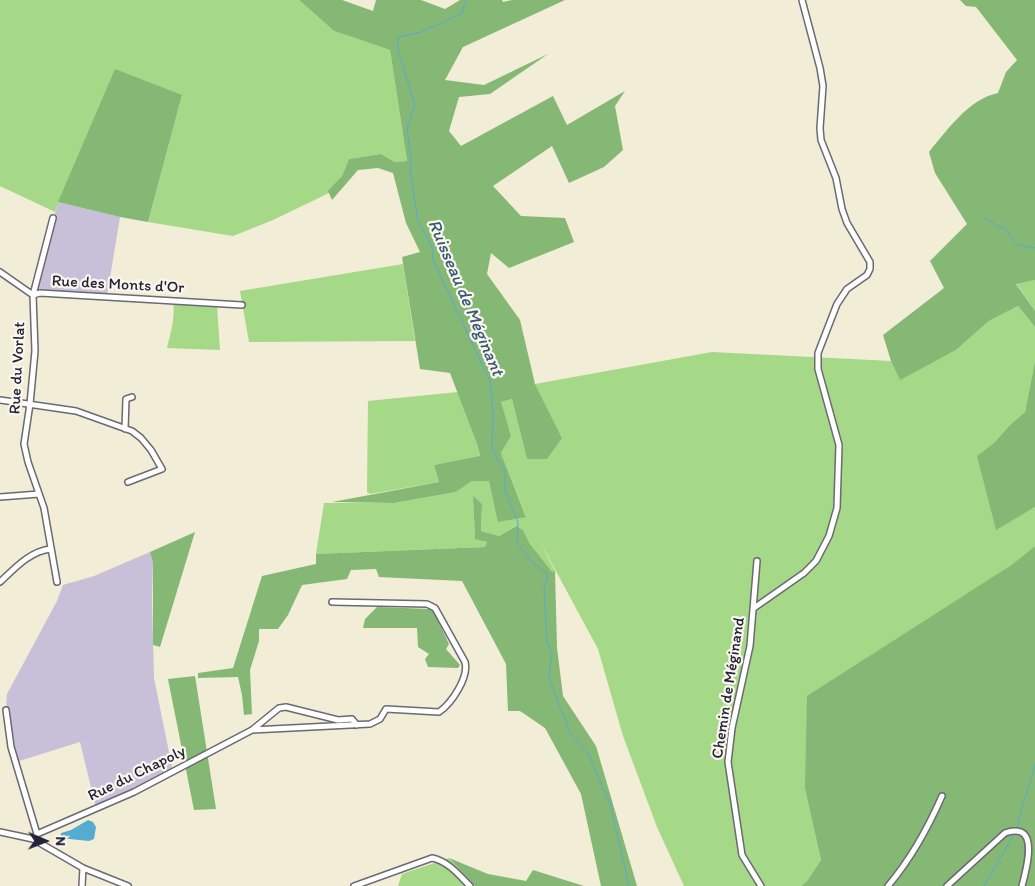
<!DOCTYPE html>
<meta charset="utf-8">
<style>
body{margin:0}
#map{position:relative;width:1035px;height:886px;overflow:hidden;background:#f2edd6;font-family:Itim,sans-serif}
canvas{display:block}
.north{position:absolute;left:20px;top:816px;width:50px;height:50px;-webkit-text-stroke:4px #fbf7ec;paint-order:stroke;rotate:91deg;font-size:14px;font-weight:700;line-height:20px;text-align:center;color:#22223b}
.north::after{content:'';display:block;margin:auto;width:18px;height:22px;background:#22223b;clip-path:polygon(50% 0,100% 100%,50% 72%,0 100%)}
</style>
<div id="map">
<canvas width="1035" height="886"></canvas>
<div class="north">N</div>
</div>
<script>
const ctx = document.querySelector('canvas').getContext('2d');
ctx.lineJoin = 'round';
function paint(path, color) { ctx.fillStyle = color; ctx.fill(path, 'evenodd'); }
function stroke(path, color, width, dash) { ctx.strokeStyle = color; ctx.lineWidth = width; ctx.lineCap = dash ? 'butt' : 'round'; ctx.setLineDash(dash || []); ctx.stroke(path); }
function label(font, color, halo, rows, align = 'center') {
  ctx.font = font + ' Itim,sans-serif'; ctx.lineWidth = 4.5; ctx.setLineDash([]); ctx.textBaseline = 'middle'; ctx.strokeStyle = halo; ctx.fillStyle = color; for (const [text, x, y, turn = 0] of rows) {
    ctx.save(); ctx.translate(x, y); ctx.rotate((+turn || 0) * Math.PI / 180); ctx.textAlign = isNaN(turn) ? turn : align; if (halo) ctx.strokeText(text, 0, 0); ctx.fillText(text, 0, 0); ctx.restore();
  }
}
const industrial = new Path2D(`
 M58,202L120,217L107,296L33,295Z
 M150,552L153,563L152,600L154,678L173,772L96,808L80,742L16,762L6,710L7,694L57,601L63,585L94,576Z`);
const green = new Path2D(`
 M0,0H299L334,31L390,50L407,161L395,162L381,154L349,159L342,176L329,193L273,220L233,236L148,222L182,95L58,202L55,212L0,186Z
 M403,264L415,341L249,342L240,291Z
 M1035,280V311L1016,283Z
 M172,300L220,304L217,306L220,350L167,348C170,336 177,312 172,300Z
 M1018,306L1035,327V361L1025,412L1009,426L994,443L996,529L1035,507V546L1010,566L805,789L821,860L807,881L801,886H684L657,827L623,736L598,649L537,536L555,571L552,573L530,544L523,530L515,526L499,536L481,531L482,504L473,497L475,538L487,542L485,547L316,554L324,503H394L456,492L472,481H490L526,516L501,453L511,436L500,402L512,399L527,459L562,438L535,384L712,352L891,361L900,379L956,350L989,321Z
 M458,392L477,444L480,457L434,465L439,482L370,494L367,492L368,401Z
 M449,858L475,886H398L402,874Z`);
const forest = new Path2D(`
 M299,0H342L373,11L376,0H421L445,9L460,0H502L503,2L512,0H565L463,47L445,80L484,85L548,54L490,94L459,97L449,131L461,146L553,96L567,125L625,91L615,106L623,150L604,167L569,183L552,146L493,186L521,216L565,218L574,242L509,268L491,253L487,274L520,320L535,384L562,438L547,459H527L512,399L501,402L511,436L501,453L526,517L498,522L489,481H472L456,492L394,503L332,502L439,482L434,465L480,456L477,444L450,373L420,369L402,257L420,252L406,223L393,173L378,168L358,170L332,200L328,191L342,176L349,159L381,154L395,162L407,161L390,50L334,31Z
 M960,0H1035V280L1016,284L1035,311V327L1018,306L989,321L956,350L900,380L891,361L883,335L944,288L930,261L967,224L935,173L929,152C948,129 969,99 998,93L1006,72L1017,60L976,7L966,6Z
 M115,69L182,95L148,222L120,217L58,202Z
 M1035,361V507L996,530L977,456L994,443L1009,426L1025,412Z
 M473,496L482,504L481,531L499,536L516,526L523,530L530,544L552,572L555,571L557,648L563,696L596,746L637,886H601L581,794L545,728L520,711H508L506,664L462,581L379,577L376,569L351,570L347,579L302,585L288,615L278,629H259V641L250,670L252,714L244,715L242,695L238,677L198,678V673L233,668L262,576L316,564V554L485,547L487,542L475,539Z
 M195,532L160,647L153,645V563L150,552Z
 M1035,546V886H801L807,881L821,860L805,789L807,696L1010,566Z
 M377,607L430,609L434,612L449,644L446,649L460,665L458,668L428,667L425,659L429,654L418,647L417,628H363L365,619Z
 M195,676L216,809L194,810L168,679Z
 M449,858L488,874L526,881L533,870L584,886H475Z`);
const water = new Path2D(`
 M88,820L93,822L96,827L94,839L89,841L60,838L61,833L71,830Z`);
const stream = new Path2D(`
 M466,0L462,13L421,32L398,37V51L415,105L407,128L411,160L410,170L418,222L432,246L433,260L490,381L493,410L492,448L499,462L505,470V491L518,522L517,543L532,562L548,575L544,588L547,643L552,652L549,676L558,703L571,734L587,752L610,803L629,886
 M985,219L1006,230L1017,245L1035,248
 M1016,830C1019,822 1020,815 1022,807C1027,792 1032,779 1035,764
 M984,886L1014,834`);
const minor = new Path2D(`
 M53,218L33,295L35,351L30,404L24,444L28,462L44,508L57,582
 M0,272L33,295L40,293L242,305
 M0,400L76,411L132,431L141,438L151,450L162,469L128,482
 M125,429L126,399L132,397
 M0,497L39,494
 M757,561L750,646L732,728L728,762L742,855L761,886
 M0,582C15,568 30,551 51,549
 M754,608L804,573L816,561L829,536L837,508L839,445L818,369V353L837,304L847,289L867,275L870,269V262L847,223L842,209L836,178L821,140L820,128L823,86L820,68L802,0
 M6,710L11,747L37,834
 M252,730L370,724L380,719L386,709L439,712C452,703 469,677 465,662L435,608L427,604L332,602
 M0,832L33,839L83,868L128,886
 M33,839L37,834L134,792L252,730L279,708L286,707L338,720L352,719L357,725
 M82,886L83,868
 M354,886L432,858C448,861 459,875 470,886
 M888,886C910,860 928,828 942,796
 M947,886L1005,833C1010,831 1015,830 1021,832C1035,838 1026,871 1022,886`);
const streetNames = [
 ["Rue des Monts d'Or",118,285,3],
 ["Rue du Vorlat",18,368,-87],
 ["Chemin de Méginand",729,688,-81],
 ["Rue du Chapoly",137,774,-26]
];
const waterNames = [
 ["Ruisseau de Méginant",465,298,67]
];
paint(industrial, '#c8bfd8');
paint(green, '#a5d887');
paint(forest, '#84b874');
paint(water, '#54acd1');
stroke(stream, '#54acd1', 1);
stroke(minor, '#6b6971', 8);
stroke(minor, '#fff', 5);
label('16px', '#22223b', '#fbf7ec', streetNames);
label('italic 18px', '#365977', '#fbf7ec', waterNames);
</script>
